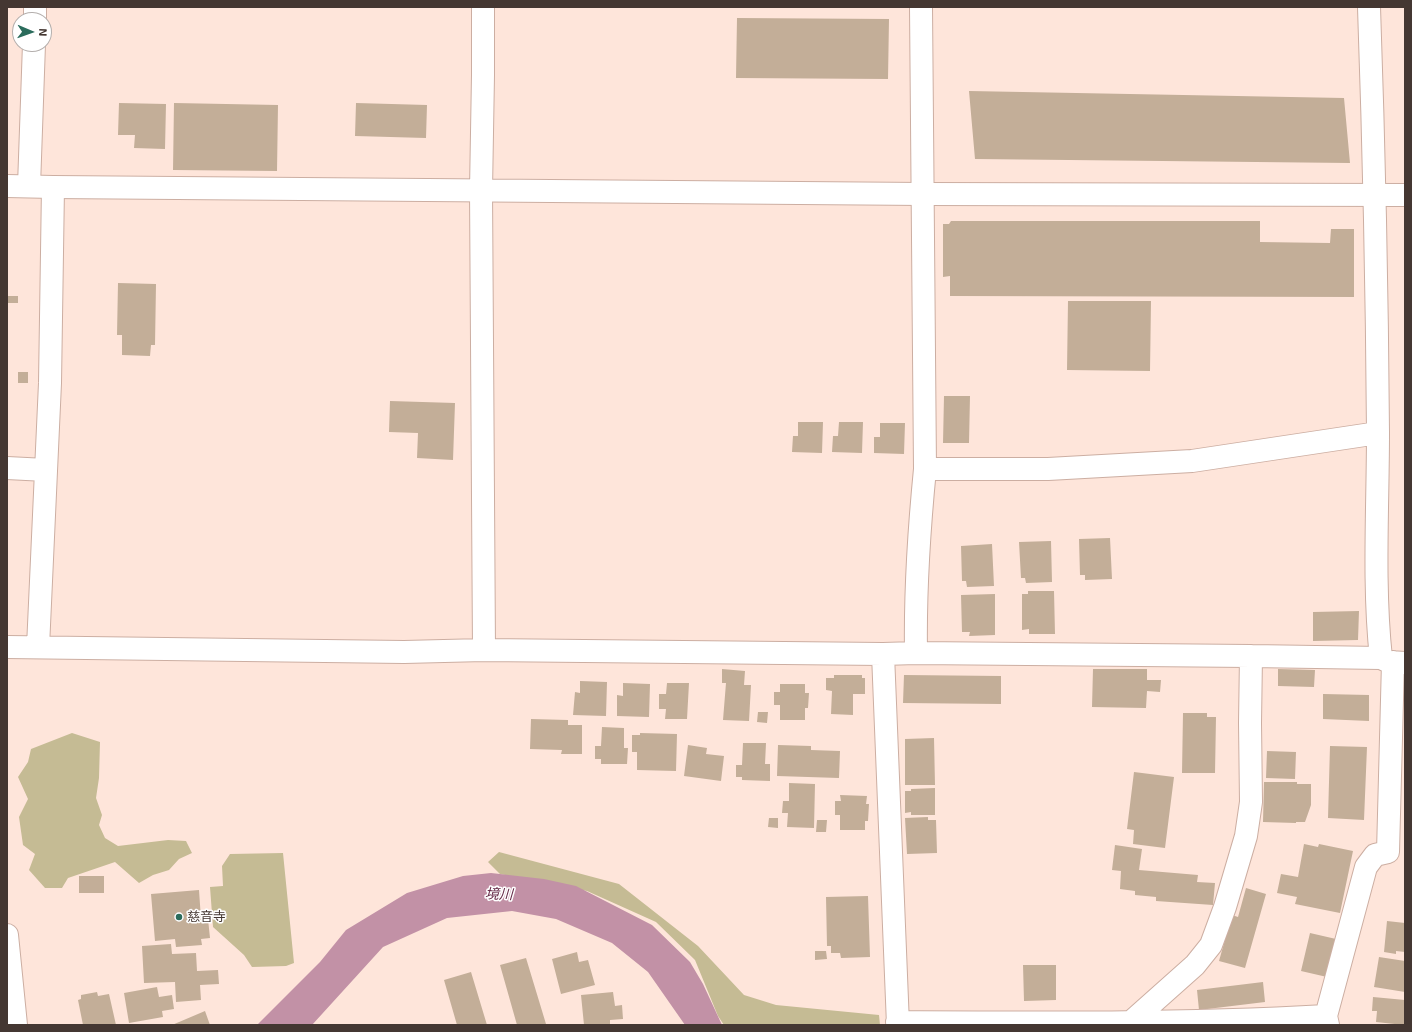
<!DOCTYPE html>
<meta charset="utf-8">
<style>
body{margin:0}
#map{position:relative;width:1412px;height:1032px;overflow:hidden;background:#fee5da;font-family:"Exo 2",sans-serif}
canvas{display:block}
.frame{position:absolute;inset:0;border:8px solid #443732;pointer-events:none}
.north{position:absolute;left:12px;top:12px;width:40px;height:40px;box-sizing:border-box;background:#fff;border:1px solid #b4afad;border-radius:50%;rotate:92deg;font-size:11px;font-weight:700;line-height:16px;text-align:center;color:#443732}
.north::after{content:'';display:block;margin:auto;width:14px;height:18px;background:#2b6c5c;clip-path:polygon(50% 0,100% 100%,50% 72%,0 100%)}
</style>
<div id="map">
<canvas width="1412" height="1032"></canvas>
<div class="frame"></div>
<div class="north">N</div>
</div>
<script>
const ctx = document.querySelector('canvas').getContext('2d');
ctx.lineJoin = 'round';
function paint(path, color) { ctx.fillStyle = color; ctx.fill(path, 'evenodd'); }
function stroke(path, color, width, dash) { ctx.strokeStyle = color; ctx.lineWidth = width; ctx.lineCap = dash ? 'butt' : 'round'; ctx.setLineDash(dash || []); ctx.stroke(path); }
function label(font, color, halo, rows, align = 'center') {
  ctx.font = font + ' "Exo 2","Noto Sans JP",sans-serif'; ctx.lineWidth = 3; ctx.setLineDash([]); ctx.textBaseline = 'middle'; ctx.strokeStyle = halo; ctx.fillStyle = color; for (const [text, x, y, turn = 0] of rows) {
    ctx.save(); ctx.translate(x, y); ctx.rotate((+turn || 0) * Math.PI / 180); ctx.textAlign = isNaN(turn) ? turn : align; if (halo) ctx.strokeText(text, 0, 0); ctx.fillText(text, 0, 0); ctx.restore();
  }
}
const green = new Path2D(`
 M72,733L100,742L99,778L96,798L102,815L99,825L105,838L118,846L168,840L186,841L192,853L179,859L169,870L153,875L139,883L115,862L68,878L62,888H45L29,870L35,854L23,845L19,817L28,799L18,777L28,762L31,749Z
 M499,852L619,884L698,946L744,995L776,1005L879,1015L880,1025H724L718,1016L695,960L656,922L587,891L500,874L488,862Z
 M283,853L294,963L286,966L252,967L244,955L213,927L210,887L223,886L222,866L230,854Z`);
const water = new Path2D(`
 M491,873L544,879L576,886L652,925L690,962L703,984L722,1025H685L648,972L612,943L556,919L512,911L447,918L383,947L312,1025H257L320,962L346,930L407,893L463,876Z`);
const building = new Path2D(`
 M737,18L889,19L888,79L736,78Z
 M969,91L1344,98L1350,163L975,159Z
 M119,103L166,104L165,149L134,148L135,135H118Z
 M174,103L278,105L277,171L173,170Z
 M356,103L427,105L426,138L355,136Z
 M951,221H1260V242L1330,243L1331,229H1354V297L950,296V276L943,277V224H949Z
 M118,283L156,284L155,345H151L150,356L122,355V335H117Z
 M7,296H18V303H7Z
 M1068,301H1151L1150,371L1067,370Z
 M18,372H28V383H18Z
 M944,396H970L969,443H943Z
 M390,401L455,403L453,460L417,458L418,433L389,432Z
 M798,422H823L822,453L792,452L793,436H798Z
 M839,422H863L862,453L832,452L833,436H838Z
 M880,423H905L904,454L874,453V437H880Z
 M1110,538L1112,579L1085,580V575H1080L1079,539Z
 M1051,541L1052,582L1026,583L1025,578H1021L1019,542Z
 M992,544L994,586L967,587L966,581H962L961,546Z
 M1028,591H1054L1055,634H1029V629L1022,630V594H1028Z
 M995,594V635L969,636L970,632H962L961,595Z
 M1359,611L1358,640L1313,641V612Z
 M722,669L745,671L744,685H751L749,721L723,720L726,683H722Z
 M1093,669H1147V680H1161L1160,692L1147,691L1146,708L1092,707Z
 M1278,669L1315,670L1314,687L1278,686Z
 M834,675H862V678H865V694H853V715L831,714L832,691L826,690V678H834Z
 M904,675L1001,676V704L903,703Z
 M580,681L607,682L606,716L573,715L575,692L580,693Z
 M623,683L650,684L649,717L617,716V695L623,696Z
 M667,683H689L687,719H665L666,709H659V694H666Z
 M780,684H805V693H809L808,708H805V720H780V705H774V692H780Z
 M1323,694L1369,695V721L1323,719Z
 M758,712H768L767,723L757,722Z
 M1183,713H1207V717H1216L1215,773H1182Z
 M531,719L568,720V725H582V754H561L562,750L530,749Z
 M602,727L624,728V748H628L627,764H601V759H595V746H601Z
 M640,733L677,734L676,771L637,770V752H632V735H640Z
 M934,738L935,785H905V739Z
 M743,743H766L765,764H770V781L742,780V777H736V765H742Z
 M688,745L707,748L706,754L724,756L721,781L684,776Z
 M778,745L811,746V750L840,751L839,778L777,776Z
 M1330,746L1367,747L1364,820L1328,818Z
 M1267,751L1296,752L1295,779L1266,778Z
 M1134,772L1174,777L1165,848L1133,844L1134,830L1127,829Z
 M1264,782H1297V784H1311V805L1305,822H1296V823L1263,822Z
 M789,783L815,784L814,828L787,827L788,813H782L783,801H789Z
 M935,788V815H911V812L905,813V791H911V789Z
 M840,795L867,796L866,804H869L868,821H865V830H840V815H835V801H841Z
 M928,817V820H936L937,853L907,854L905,818Z
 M769,818H778V828L768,827Z
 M817,820H827L826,832H816Z
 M1304,844L1318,847L1319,844L1353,851L1340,913L1295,904L1297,897L1277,893L1281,874L1298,877Z
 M1115,845L1142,849L1139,870L1198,875L1197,882L1215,883L1213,905L1156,901V897L1135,895V891L1120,889L1121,871L1112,870Z
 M79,876H104V893H79Z
 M1246,888L1266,894L1245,968L1219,961L1232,915L1238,917Z
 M199,890L201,919H208L210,938L201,939L202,945L176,947L175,939L155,941L151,894Z
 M868,896L870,957L841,958L840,953H831V946H827L826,897Z
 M1387,921L1405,923V952L1396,951V954L1384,952Z
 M1310,933L1336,939L1327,977L1301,971Z
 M171,944L172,954L196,953L197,971L218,970L219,984L200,985L201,1000L176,1002L175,982L144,983L142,946Z
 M815,951H826L827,959L815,960Z
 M577,952L579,962L588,960L595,985L561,994L552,959Z
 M1379,957L1405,961V992L1374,987Z
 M526,958L546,1024L544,1025H517L500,965Z
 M1023,965H1056V1000L1024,1001Z
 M471,972L487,1025H457L444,980Z
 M1263,982L1265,1002L1199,1010L1197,990Z
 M157,987L159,997L172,995L174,1009L162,1011L163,1017L129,1023L124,993Z
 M97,992L98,996L109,994L116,1025H83L78,1000L81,999V995Z
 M613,992L615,1006L622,1005L623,1019L610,1020V1025H584L581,995Z
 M1373,997L1405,1000L1404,1025L1376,1022L1377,1011H1372Z
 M205,1011L210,1025H172Z`);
const minor = new Path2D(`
 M1369,7C1374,149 1377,291 1378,432C1378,507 1373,585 1381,658
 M35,20V7
 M29,186L34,44
 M481,190L484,650
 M7,468L46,470
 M925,469H1048L1192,461L1378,433
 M7,647L404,652L484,650L883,654L916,653L1251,656L1381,658L1389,662L1405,663
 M38,647L50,383L53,187
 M916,653C915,591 919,530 925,469L921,7
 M883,654L898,1025
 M7,935L16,1025
 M897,1022C1040,1023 1183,1024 1326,1016
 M1131,1022L1195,965L1211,945L1225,907L1246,836L1251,802L1250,723L1251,656
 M1328,1025L1326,1016L1366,867L1375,855L1388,852L1393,662`);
const tertiary = new Path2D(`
 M7,186L53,187L924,194L1405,195
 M481,190L483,75V7`);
const markers = [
 [179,917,4,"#2b6c5c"]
];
const poiNames = [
 ["慈音寺",187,917]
];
const waterNames = [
 ["境川",499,894,2]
];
paint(green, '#c5bb94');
paint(water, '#c291a6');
paint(building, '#c3ae98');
stroke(minor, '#ccaea2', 24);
stroke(tertiary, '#ccaea2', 24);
stroke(minor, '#fff', 22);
stroke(tertiary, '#fff', 22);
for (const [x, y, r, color] of markers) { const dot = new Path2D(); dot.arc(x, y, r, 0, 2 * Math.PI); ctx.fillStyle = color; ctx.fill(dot); stroke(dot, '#fff', 1.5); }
label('13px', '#443732', '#fff', poiNames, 'left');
label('italic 14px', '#652947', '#fff', waterNames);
</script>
